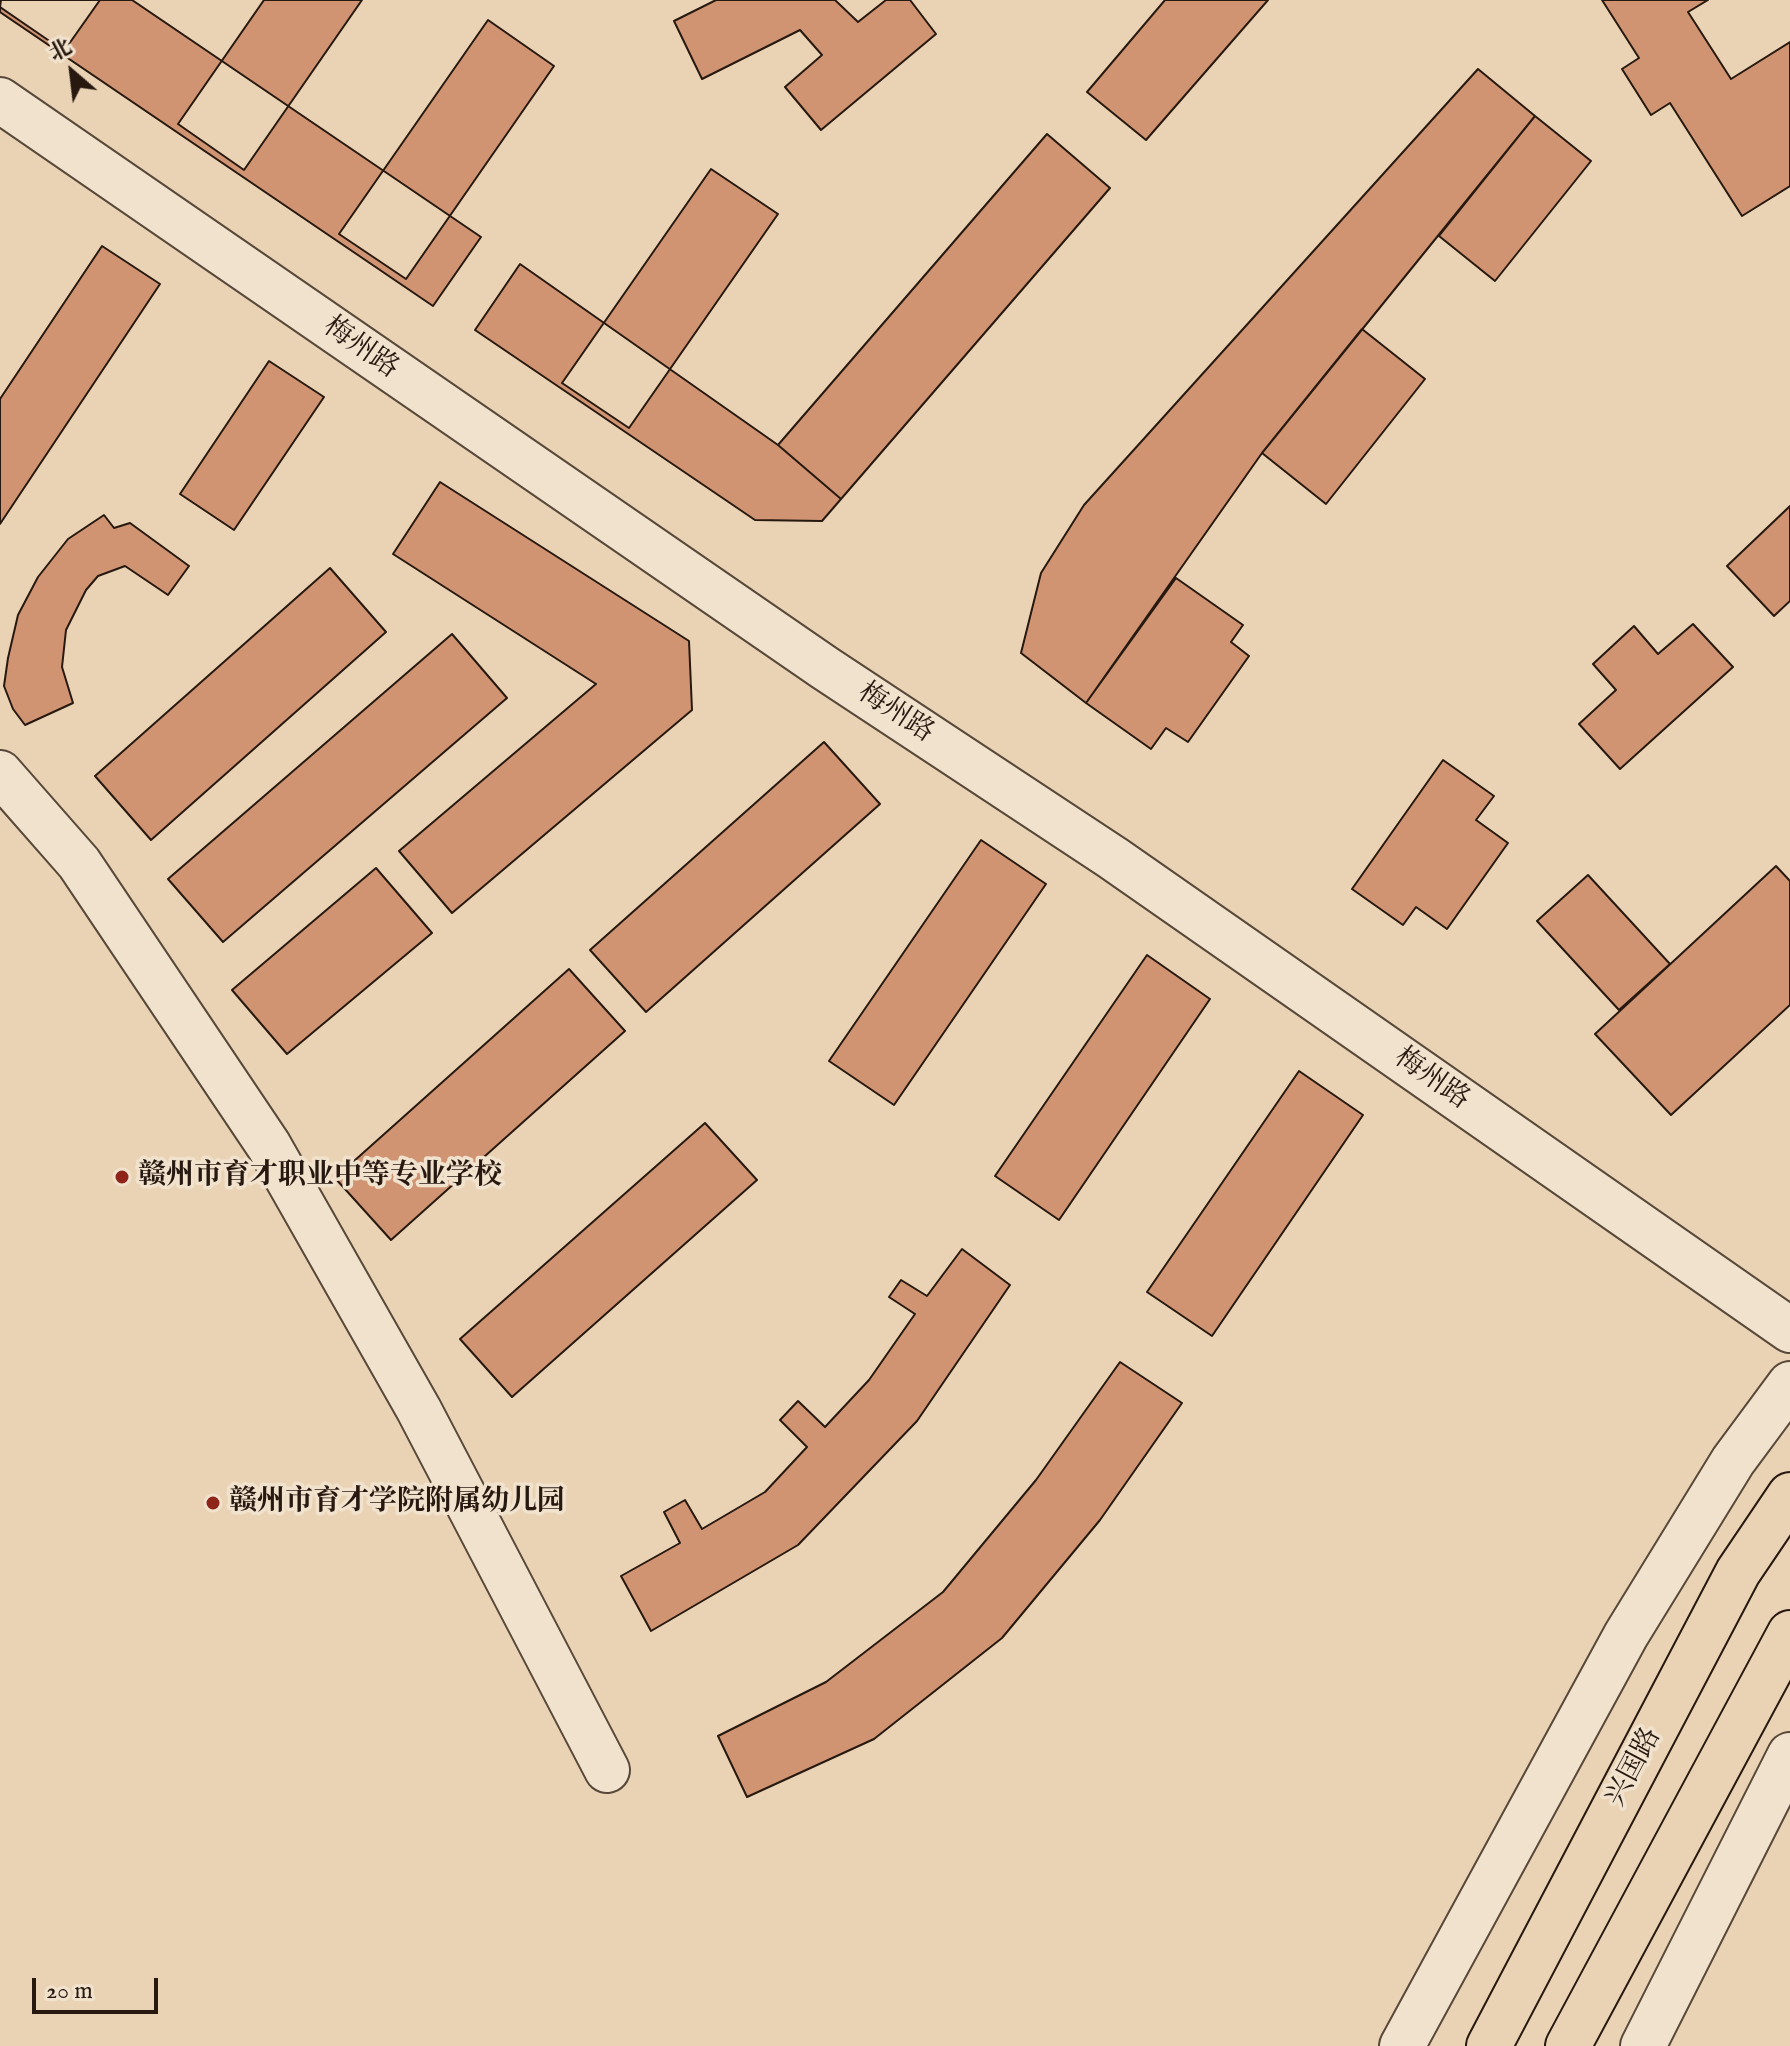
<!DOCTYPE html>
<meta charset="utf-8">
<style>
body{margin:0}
#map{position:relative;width:1790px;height:2046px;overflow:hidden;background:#ead3b4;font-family:"IM FELL English","Noto Serif SC",serif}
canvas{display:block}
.north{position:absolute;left:32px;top:32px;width:80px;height:80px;-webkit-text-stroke:6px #f1e2ce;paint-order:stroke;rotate:332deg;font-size:22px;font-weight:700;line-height:32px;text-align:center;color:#271910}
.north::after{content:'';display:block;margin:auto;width:28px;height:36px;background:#271910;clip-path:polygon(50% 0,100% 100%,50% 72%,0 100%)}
.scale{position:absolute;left:32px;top:1978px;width:126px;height:36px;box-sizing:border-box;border:4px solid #271910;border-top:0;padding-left:10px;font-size:24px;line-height:28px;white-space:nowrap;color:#271910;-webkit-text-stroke:6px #f1e2ce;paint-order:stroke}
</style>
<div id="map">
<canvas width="1790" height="2046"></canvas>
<div class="north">北</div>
<div class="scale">20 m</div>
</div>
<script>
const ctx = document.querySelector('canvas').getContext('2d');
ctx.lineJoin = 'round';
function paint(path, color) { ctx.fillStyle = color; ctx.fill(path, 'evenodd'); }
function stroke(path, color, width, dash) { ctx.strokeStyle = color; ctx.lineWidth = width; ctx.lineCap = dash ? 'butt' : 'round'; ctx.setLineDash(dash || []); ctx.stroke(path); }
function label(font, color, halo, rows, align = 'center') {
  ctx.font = font + ' "IM FELL English","Noto Serif SC",serif'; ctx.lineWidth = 7; ctx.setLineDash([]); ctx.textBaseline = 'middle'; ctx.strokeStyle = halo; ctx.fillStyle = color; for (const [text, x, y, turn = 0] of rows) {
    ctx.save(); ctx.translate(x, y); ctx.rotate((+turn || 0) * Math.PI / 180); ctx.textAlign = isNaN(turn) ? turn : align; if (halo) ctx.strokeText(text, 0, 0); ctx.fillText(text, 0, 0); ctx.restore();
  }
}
const building = new Path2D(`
 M0,0H132L481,237L433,306L0,12Z
 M1,0H100L64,51L0,7Z
 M264,0H362L244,170L178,124Z
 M716,0H835L858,22L886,0H910L936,34L821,130L785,87L822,55L800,30L702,79L674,21Z
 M1165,0H1268L1146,140L1087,92Z
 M1602,0H1708L1688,12L1731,79L1790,42V186L1742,216L1670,103L1651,115L1622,69L1639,58Z
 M488,20L554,66L406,279L339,234Z
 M1478,69L1535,116L1262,453L1086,703L1021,653L1041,573L1084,505Z
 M1535,116L1591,161L1495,281L1439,236Z
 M1047,134L1110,188L841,499L778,445Z
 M711,169L778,214L629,428L562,383Z
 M102,246L160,284L0,524V399Z
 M520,264L778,445L841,499L822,521L755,520L475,330Z
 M1362,329L1425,379L1326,504L1262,453Z
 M269,361L324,397L234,530L180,494Z
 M440,482L689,641L692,710L452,913L399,851L596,684L393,554Z
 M1790,506V601L1774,616L1727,566Z
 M104,515L114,528L130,523L189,566L168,595L125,566L98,576L86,590L66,630L62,667L73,703L25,725L13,709L4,686L8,658L18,615L38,577L68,539Z
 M330,568L386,632L151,840L95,776Z
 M1176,578L1243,625L1231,642L1249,656L1188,742L1166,728L1151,749L1086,703Z
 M1693,624L1733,667L1620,769L1579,724L1616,690L1593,664L1634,626L1658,654Z
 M452,634L507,698L223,942L168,879Z
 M824,742L880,804L646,1012L590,950Z
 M1443,760L1494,796L1476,820L1508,843L1447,929L1416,907L1403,925L1352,889Z
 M981,840L1046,884L894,1105L829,1061Z
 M1776,866L1790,881V1005L1671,1115L1595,1034Z
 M376,868L432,933L287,1054L232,990Z
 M1588,875L1670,964L1619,1010L1537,921Z
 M1147,955L1210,999L1059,1220L995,1176Z
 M569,969L625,1031L391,1240L335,1178Z
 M1299,1071L1363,1115L1212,1336L1147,1292Z
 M705,1123L757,1180L512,1397L460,1339Z
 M962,1249L1010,1285L917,1421L798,1545L651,1631L621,1576L680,1543L664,1512L685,1500L702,1529L765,1492L807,1447L780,1420L798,1401L825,1427L869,1380L915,1314L889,1297L901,1280L927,1296Z
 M1120,1362L1182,1403L1100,1520L1002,1638L874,1739L747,1797L718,1736L826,1682L943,1592L1036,1480Z`);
const minor = new Path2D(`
 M0,100L825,668L1113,858L1790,1330
 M0,773L79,863L269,1146L419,1410L607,1770
 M1402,2046L1626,1635L1733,1461L1790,1384
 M1643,2046L1790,1755`);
const major = new Path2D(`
 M1489,2046L1738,1572L1790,1495
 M1568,2046L1790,1633`);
const markers = [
 [122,1177,8,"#8f2418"],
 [213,1503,8,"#8f2418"]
];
const streetNames = [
 ["梅州路",360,349,35],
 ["梅州路",895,714,33],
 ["梅州路",1431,1080,35],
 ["兴国路",1635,1768,-62]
];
const poiNames = [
 ["赣州市育才职业中等专业学校",138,1177],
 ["赣州市育才学院附属幼儿园",229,1503]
];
paint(building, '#d09473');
stroke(building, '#271910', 2);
stroke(minor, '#584839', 48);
stroke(major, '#271910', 48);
stroke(minor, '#f1e2ce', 44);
stroke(major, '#ead3b4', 44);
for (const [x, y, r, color] of markers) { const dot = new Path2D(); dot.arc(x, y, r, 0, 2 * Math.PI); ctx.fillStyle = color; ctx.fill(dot); stroke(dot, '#f1e2ce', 3); }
label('28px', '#271910', '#f1e2ce', streetNames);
label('bold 28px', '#271910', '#f1e2ce', poiNames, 'left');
</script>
